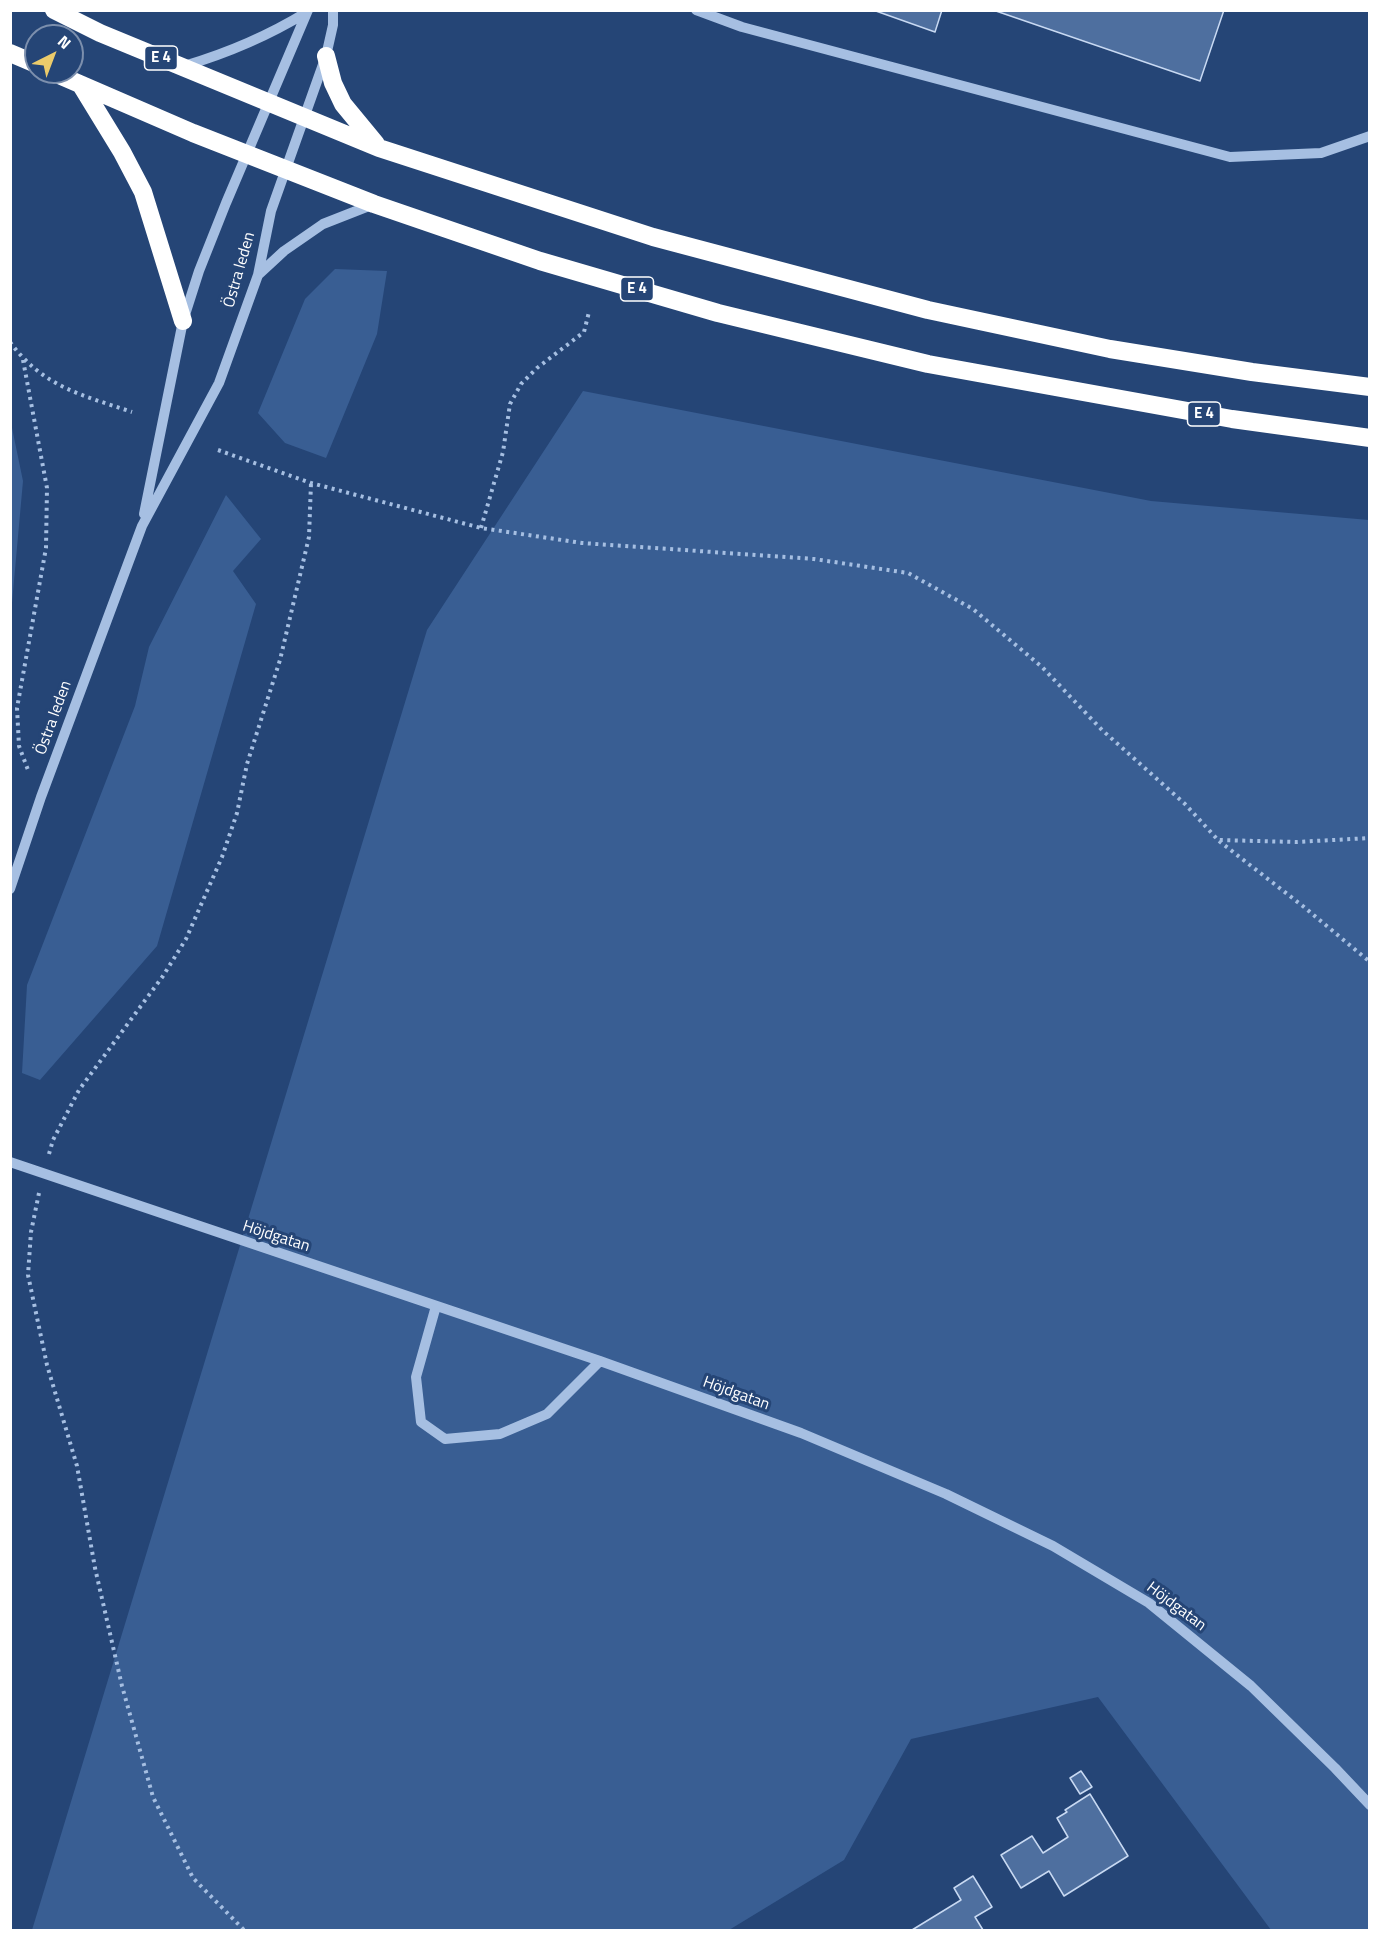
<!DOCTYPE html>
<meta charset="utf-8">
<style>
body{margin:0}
#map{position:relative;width:1380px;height:1941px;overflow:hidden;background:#254576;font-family:"Titillium Web",sans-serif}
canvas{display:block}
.frame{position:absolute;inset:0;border:12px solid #fff;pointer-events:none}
.north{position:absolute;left:24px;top:24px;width:60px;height:60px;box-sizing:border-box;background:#254576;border:2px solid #7c8fad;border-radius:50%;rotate:42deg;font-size:16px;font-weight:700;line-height:24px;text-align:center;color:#fff}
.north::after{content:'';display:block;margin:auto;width:21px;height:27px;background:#ebcb6b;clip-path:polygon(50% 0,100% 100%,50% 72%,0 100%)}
</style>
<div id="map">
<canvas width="1380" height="1941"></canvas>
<div class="frame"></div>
<div class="north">N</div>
</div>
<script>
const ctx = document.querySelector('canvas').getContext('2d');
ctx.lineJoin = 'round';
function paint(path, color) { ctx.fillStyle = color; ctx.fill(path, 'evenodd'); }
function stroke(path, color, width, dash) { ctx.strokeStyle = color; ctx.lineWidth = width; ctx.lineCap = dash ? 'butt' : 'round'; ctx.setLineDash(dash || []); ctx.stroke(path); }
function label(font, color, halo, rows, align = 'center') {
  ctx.font = font + ' "Titillium Web",sans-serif'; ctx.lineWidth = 6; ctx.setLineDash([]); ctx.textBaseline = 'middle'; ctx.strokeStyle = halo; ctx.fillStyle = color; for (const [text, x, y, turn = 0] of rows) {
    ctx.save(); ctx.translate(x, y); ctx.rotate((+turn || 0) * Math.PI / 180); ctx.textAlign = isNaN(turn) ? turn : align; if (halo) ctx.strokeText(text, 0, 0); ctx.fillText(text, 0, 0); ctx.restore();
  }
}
const green = new Path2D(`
 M335,269L387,271L377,334L326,458L285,443L258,413L305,299Z
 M583,391L1151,501L1369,520V1930H1271L1098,1697L911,1739L844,1860L729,1930H32L427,630Z
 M11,423L23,481L11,614H10Z
 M226,495L261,539L233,571L256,604L157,946L40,1080L22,1073L27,985L135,706L149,647Z`);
const building = new Path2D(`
 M873,10H942L935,32Z
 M993,10H1224L1200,81Z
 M1081,1771L1092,1787L1080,1794L1070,1778Z
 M1090,1794L1128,1856L1064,1896L1049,1871L1021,1888L1001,1855L1032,1836L1043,1853L1068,1837L1057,1818L1067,1812L1065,1810Z
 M973,1876L992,1907L975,1917L983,1930H912L961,1900L954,1888Z`);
const path = new Path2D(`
 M10,342C43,387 82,395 132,412
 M23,360L47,488L46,548L17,708L19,746L28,770
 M218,450L311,483L481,528L582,543L814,559L908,573L973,609L1042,667L1102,730L1185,804L1218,840L1296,842L1370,838
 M481,528L503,452L510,404L521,384L537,368L584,332L589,312
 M1219,841L1304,907L1370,962
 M49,1154L53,1140L79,1090L163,976L186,939L222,857L237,813L247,764L280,660L309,537L311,483
 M39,1193L31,1232L28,1275L47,1365L77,1466L95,1568L122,1686L153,1797L193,1878L244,1930`);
const minor = new Path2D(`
 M696,10L742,27L1230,157L1321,153L1370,136
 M184,66C228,53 268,36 307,12
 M258,275L284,251L323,224L374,204
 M144,514L183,321L199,271L226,203L308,10
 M10,889L41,797L142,526L219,383L258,275L271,211L326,56L333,25V10
 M10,1162L600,1361L801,1433L946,1494L1053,1546L1149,1603L1251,1686L1335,1768L1370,1805
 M436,1306L416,1377L421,1422L445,1439L500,1434L547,1414L600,1361`);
const highway = new Path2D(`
 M54,10L100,33L379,148L653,237L928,310L1110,349L1252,372L1370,387
 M10,53L36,64
 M326,56L333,83L343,104L376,144
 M52,72L193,133L374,204L540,261L718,313L928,364L1232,419L1370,438
 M81,85L122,152L143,192L183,321`);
const shields = [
 [161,58,33],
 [637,289,33],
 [1204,414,33]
];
const shieldNames = [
 ["E 4",161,58],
 ["E 4",637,289],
 ["E 4",1204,414]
];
const streetNames = [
 ["Östra leden",240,270,-74],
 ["Östra leden",54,718,-70],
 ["Höjdgatan",276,1237,18],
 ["Höjdgatan",736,1394,20],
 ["Höjdgatan",1176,1607,37]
];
paint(green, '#395e93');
paint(building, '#4e6f9f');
stroke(building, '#c8d9f2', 1.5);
stroke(path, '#a6bfe2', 4, [3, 4.5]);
stroke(minor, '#a6bfe2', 10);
stroke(highway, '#fff', 18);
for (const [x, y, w] of shields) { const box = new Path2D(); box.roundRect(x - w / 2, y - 12, w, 24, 4.5); ctx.fillStyle = '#254576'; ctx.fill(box); stroke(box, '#fff', 1.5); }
label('bold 15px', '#fff', null, shieldNames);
label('16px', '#fff', '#254576', streetNames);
</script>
